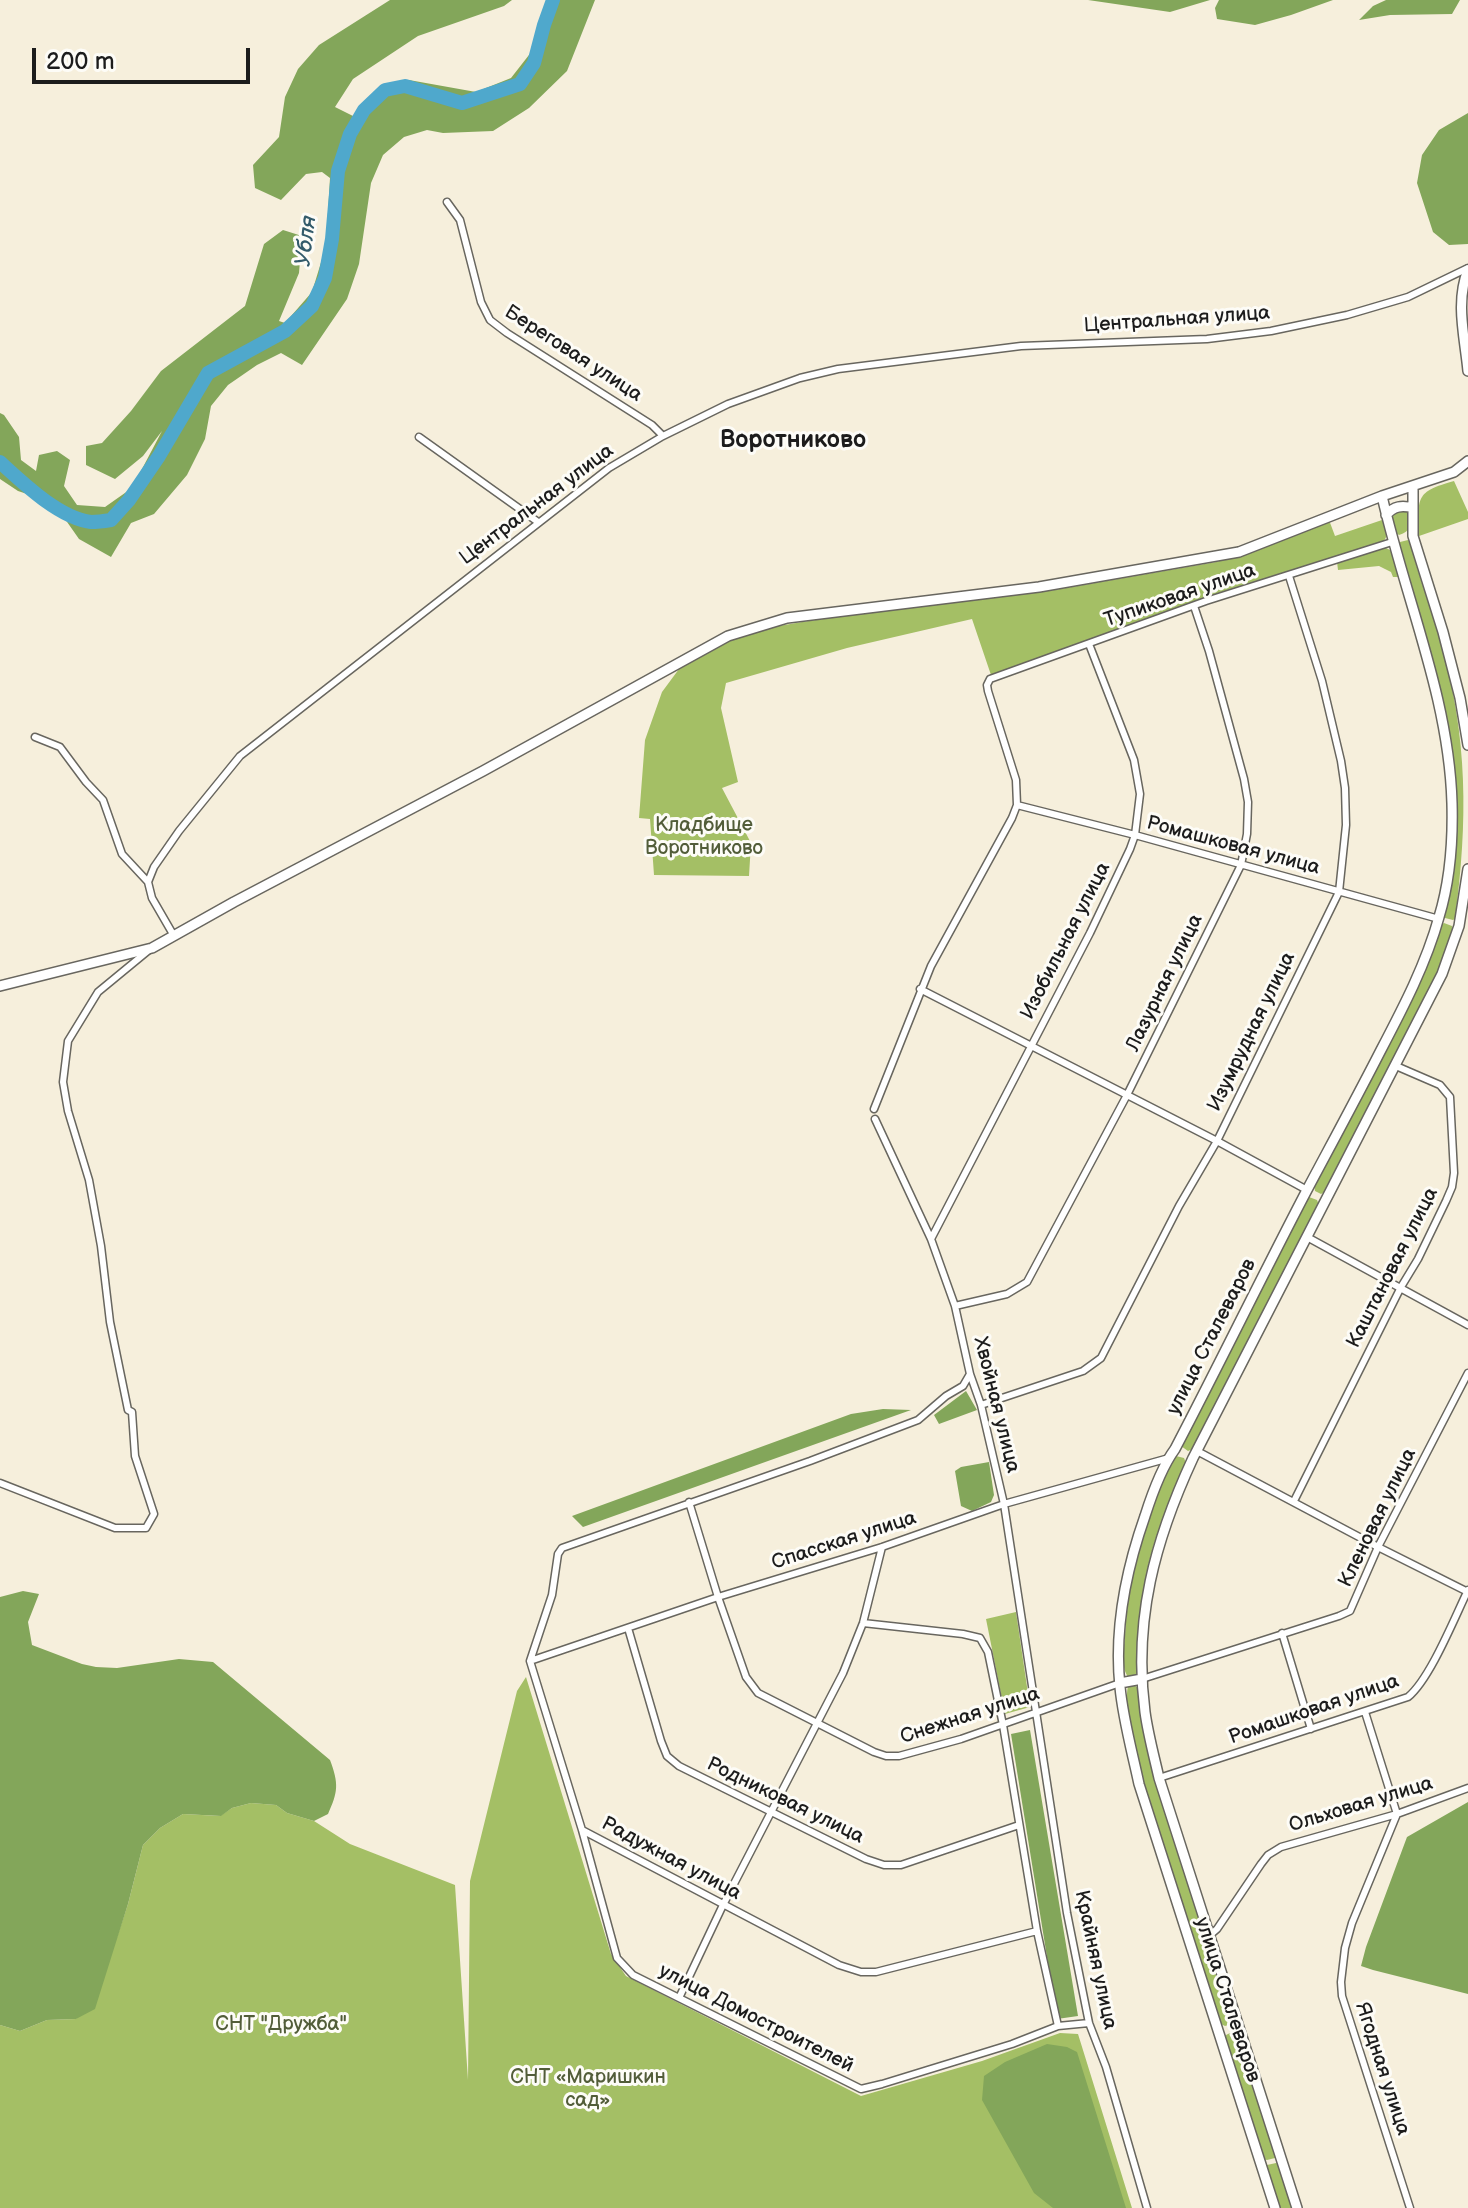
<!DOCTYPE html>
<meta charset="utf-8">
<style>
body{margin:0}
#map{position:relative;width:1468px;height:2208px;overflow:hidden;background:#f6efdc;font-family:"Balsamiq Sans",sans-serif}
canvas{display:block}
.scale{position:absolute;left:32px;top:48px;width:218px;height:36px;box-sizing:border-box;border:4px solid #1c1c1c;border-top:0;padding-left:10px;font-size:24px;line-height:28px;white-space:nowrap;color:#1c1c1c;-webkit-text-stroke:6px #fdfcf7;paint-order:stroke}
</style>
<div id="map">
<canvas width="1468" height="2208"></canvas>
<div class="scale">200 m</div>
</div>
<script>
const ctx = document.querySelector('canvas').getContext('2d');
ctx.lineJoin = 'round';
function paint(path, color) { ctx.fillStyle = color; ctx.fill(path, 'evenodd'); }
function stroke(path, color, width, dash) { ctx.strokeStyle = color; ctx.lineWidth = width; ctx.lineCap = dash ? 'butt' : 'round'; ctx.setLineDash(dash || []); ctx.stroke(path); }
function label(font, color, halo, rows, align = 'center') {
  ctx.font = font + ' "Balsamiq Sans",sans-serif'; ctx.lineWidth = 6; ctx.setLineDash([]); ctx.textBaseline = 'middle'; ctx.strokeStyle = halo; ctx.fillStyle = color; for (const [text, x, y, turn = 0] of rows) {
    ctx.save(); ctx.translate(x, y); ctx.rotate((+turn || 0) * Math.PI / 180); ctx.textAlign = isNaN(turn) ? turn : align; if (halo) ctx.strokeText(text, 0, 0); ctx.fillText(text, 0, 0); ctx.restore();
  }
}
const green = new Path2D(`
 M1454,481L1468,512V519L1419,536C1418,497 1415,492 1454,481Z
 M1397,510H1407C1414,521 1411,532 1399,535L1396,533L1392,517Z
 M1329,520L1335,536L1382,520C1388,527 1389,537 1382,543L991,675L972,619L847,648L726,683L721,708L738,782L722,788L751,843L749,876L654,875L650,819L639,818L645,740L662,692L679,669L732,640L761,629L802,622L912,606L1054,590L1216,562L1240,555Z
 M1408,540L1410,543C1419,577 1431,609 1441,642C1468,739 1468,820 1455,919L1453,920L1445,918L1444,915C1450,870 1458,825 1455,780C1450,699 1419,623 1398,546L1400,542Z
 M1384,547L1392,551L1398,577H1393L1391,572L1379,566L1338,570L1337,562Z
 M1444,923L1452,926L1453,929L1434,982L1326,1191L1321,1194L1315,1191L1314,1184L1441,925Z
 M1309,1197L1317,1200L1319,1205L1193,1449L1188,1451L1181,1446Z
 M1176,1456L1184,1458L1186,1463C1168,1504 1150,1545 1144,1589C1140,1616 1140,1644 1138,1672L1134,1677L1129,1678C1120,1668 1124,1648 1125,1635C1128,1586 1138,1541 1157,1495C1162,1482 1166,1466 1176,1456Z
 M1016,1612L1030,1707L1005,1714L986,1619Z
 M526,1677L611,1954L626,1976L861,2096L982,2061L1060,2033L1078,2034L1132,2208H0V2025L20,2031L47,2020L76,2019L117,1937L128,1904L143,1845L160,1828L183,1814L220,1816L232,1808L251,1803L276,1805L287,1813L314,1821L350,1844L455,1885L468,2080L470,1881L517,1691Z
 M1129,1684H1133L1138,1688L1142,1715L1233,2019L1231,2024L1225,2026L1219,2023C1204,1974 1112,1717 1129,1684Z
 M1232,2032L1238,2036L1276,2154L1275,2158L1267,2160L1263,2159L1225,2040L1226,2035Z
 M1276,2163L1280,2164L1294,2208H1279L1266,2168L1267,2165Z`);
const forest = new Path2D(`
 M390,0H512L504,6L418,36L353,79L335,107L357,118L378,97L409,80L476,92L511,78L536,46L550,0H595L567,71L529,108L493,131L443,133L427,130L404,137L383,155L371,183L359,264L347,299L302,365L281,353L257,365L228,385L211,406L205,439L187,475L154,514L131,523L111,557L79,539L65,519L30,495L18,491L0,479V413L4,415L19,437L21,460L36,471L39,455L57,451L70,460L64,486L77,505L105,507L132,488L162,431L143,456L115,479L86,465V446L102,443L131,411L161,371L245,306L264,244L283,230L302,236L299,273L279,321L285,323L312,292L326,246L330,178L322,172L306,174L281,200L255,188L253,165L279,137L285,97L298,69L319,45Z
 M1088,0H1210L1170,12Z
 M1219,0H1333L1291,15L1255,25L1217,19L1215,8Z
 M1386,0H1460L1452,14L1390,15L1359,20L1373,6Z
 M1468,113V244L1449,245L1433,232L1417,183L1422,155L1439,130Z
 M966,1391L977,1410L939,1424L934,1415Z
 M883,1409L911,1410L583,1527L572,1516L851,1414Z
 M989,1462L994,1495L991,1502L972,1511L961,1506L955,1471L961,1467Z
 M23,1591L39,1594L28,1622L32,1645L82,1664L96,1667L117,1668L179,1659L213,1662L330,1760C339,1784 338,1792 328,1814L314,1821L287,1813L276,1805L251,1803L232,1808L221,1816L183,1814L160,1828L143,1845L128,1904L95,2009L76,2019L47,2020L20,2031L0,2025V1597Z
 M1030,1730L1078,2016L1057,2019L1011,1734Z
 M1468,1802V1994L1373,1970L1361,1966L1366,1947L1407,1837Z
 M1047,2044L1067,2047L1077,2052L1126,2208H1053L1034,2193L982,2100L984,2076L1005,2062Z`);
const river = new Path2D(`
 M0,462C23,483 59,518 91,522C98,522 105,521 111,520L129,500L159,456L208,373L285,331L312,306L325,278L332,239L338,171L350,134L364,110L385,90L405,86L462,103L520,84L534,63L544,25L553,0`);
const street = new Path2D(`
 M447,202L460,220L481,302L490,320L507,333L652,425L663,436
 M419,437L538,522
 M35,737L60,747L86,782L103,800L122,854L148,882
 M1017,805L1135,835L1439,919
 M174,936L152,898L148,882L154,867L179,831L240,756L609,468L663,436L728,404L800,378L838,369L1021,346L1207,339L1271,331L1347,315L1408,297L1468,268
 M920,989L1217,1141L1307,1190
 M874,1109L931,966L1012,818L1017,805L1016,780L988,691L987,685L990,679L1206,601L1392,542
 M875,1119L931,1239L955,1306L970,1374L981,1405L1004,1504L1067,1913L1089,2023L1106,2067L1147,2208
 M1307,1237L1468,1325
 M931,1239L1090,933L1130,849L1135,835L1140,794L1134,760L1089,644
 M955,1306L1007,1294L1027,1282L1127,1095L1241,865L1247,834L1248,802L1244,779L1209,651L1194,606
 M970,1374L963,1386L946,1396L918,1420L810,1461L562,1548L558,1554L552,1595L530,1661L582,1830L617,1958L633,1975L861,2089L882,2084L1012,2044L1058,2026L1089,2023
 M981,1405L1083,1371L1101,1358L1179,1206L1217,1141L1339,892L1346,825L1345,788L1341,761L1322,681L1289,576
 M1197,1451L1378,1547L1468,1592
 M0,1483L115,1528H146L154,1514L135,1456L132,1412L128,1410L110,1322L101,1246L89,1180L68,1111L63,1082L68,1041L98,992L149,950
 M1294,1501L1401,1287L1418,1259L1446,1201L1452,1187L1454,1173L1450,1097L1440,1085L1396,1066
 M689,1502L718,1597L746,1677L758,1693L874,1752L886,1756H899L961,1739L1120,1683
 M863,1623L963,1634L980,1638L988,1652L1003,1725L1037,1931L1058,2026
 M628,1628L661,1741L667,1756L679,1766L866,1859L884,1865H901L1019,1825
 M1282,1633L1311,1729
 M530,1661L718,1597L882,1547L1004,1504L1169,1458
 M1142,1679L1339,1616L1350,1611L1378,1547L1468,1373
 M1365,1712L1397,1814L1352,1923L1345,1948L1341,1982L1342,1996L1410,2208
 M1159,1778L1408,1697C1430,1679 1454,1619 1468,1590
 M582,1830L839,1965L861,1972H876L1037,1931
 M1210,1935L1217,1929L1261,1864L1268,1855L1281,1847L1397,1814L1468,1788
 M679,1998L723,1905L843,1673L863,1623L882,1547`);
const secondary = new Path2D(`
 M1468,270C1455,302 1465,338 1468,371
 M1413,487V536L1443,632L1460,698L1468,745
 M1386,515C1394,506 1402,505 1413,508
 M0,986L152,948L234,902L483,771L728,636L787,618L1039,587L1239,552L1382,496L1454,472L1468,461
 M1120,1683L1142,1679
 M1275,2208L1139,1784C1132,1751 1123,1719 1120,1687C1114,1629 1126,1570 1145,1516C1152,1494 1161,1468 1175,1449C1220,1363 1262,1276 1307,1190C1332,1143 1357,1097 1381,1050C1403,1008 1426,964 1439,917C1450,881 1453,840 1452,803C1449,697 1405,598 1382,496
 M1297,2208L1159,1778C1154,1756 1148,1734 1145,1712C1133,1620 1155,1540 1193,1458L1442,974L1459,926L1468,869`);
const streetNames = [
 ["Центральная улица",1177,320,-4],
 ["Береговая улица",573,354,33],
 ["Центральная улица",537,505,-37],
 ["Тупиковая улица",1180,596,-19],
 ["Ромашковая улица",1233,846,15],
 ["Изобильная улица",1066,941,-63],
 ["Лазурная улица",1165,983,-64],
 ["Изумрудная улица",1252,1032,-64],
 ["Каштановая улица",1393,1268,-63],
 ["улица Сталеваров",1212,1337,-63],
 ["Хвойная улица",996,1405,76],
 ["Кленовая улица",1378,1518,-64],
 ["Спасская улица",844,1541,-18],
 ["Ромашковая улица",1314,1710,-19],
 ["Снежная улица",970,1716,-18],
 ["Родниковая улица",785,1801,26],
 ["Ольховая улица",1361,1805,-17],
 ["Радужная улица",671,1859,28],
 ["Крайняя улица",1095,1960,78],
 ["улица Сталеваров",1227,2000,72],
 ["улица Домостроителей",756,2019,27],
 ["Ягодная улица",1382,2069,72]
];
const parkNames = [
 ["Кладбище",704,826],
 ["Воротниково",704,849],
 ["СНТ \"Дружба\"",281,2025],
 ["СНТ «Маришкин",588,2078],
 ["сад»",588,2101]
];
const waterNames = [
 ["Убля",307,241,-83]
];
const quarterNames = [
 ["Воротниково",793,441]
];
paint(green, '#a4bf65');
paint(forest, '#83a65a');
stroke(river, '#4fa8cc', 14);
stroke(street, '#68665f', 9);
stroke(secondary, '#68665f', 12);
stroke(street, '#fff', 6);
stroke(secondary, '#fff', 9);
label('20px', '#1c1c1c', '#fdfcf7', streetNames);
label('20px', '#525d39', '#fdfcf7', parkNames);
label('italic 22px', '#335b6b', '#fdfcf7', waterNames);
label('bold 24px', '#1c1c1c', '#fdfcf7', quarterNames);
</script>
